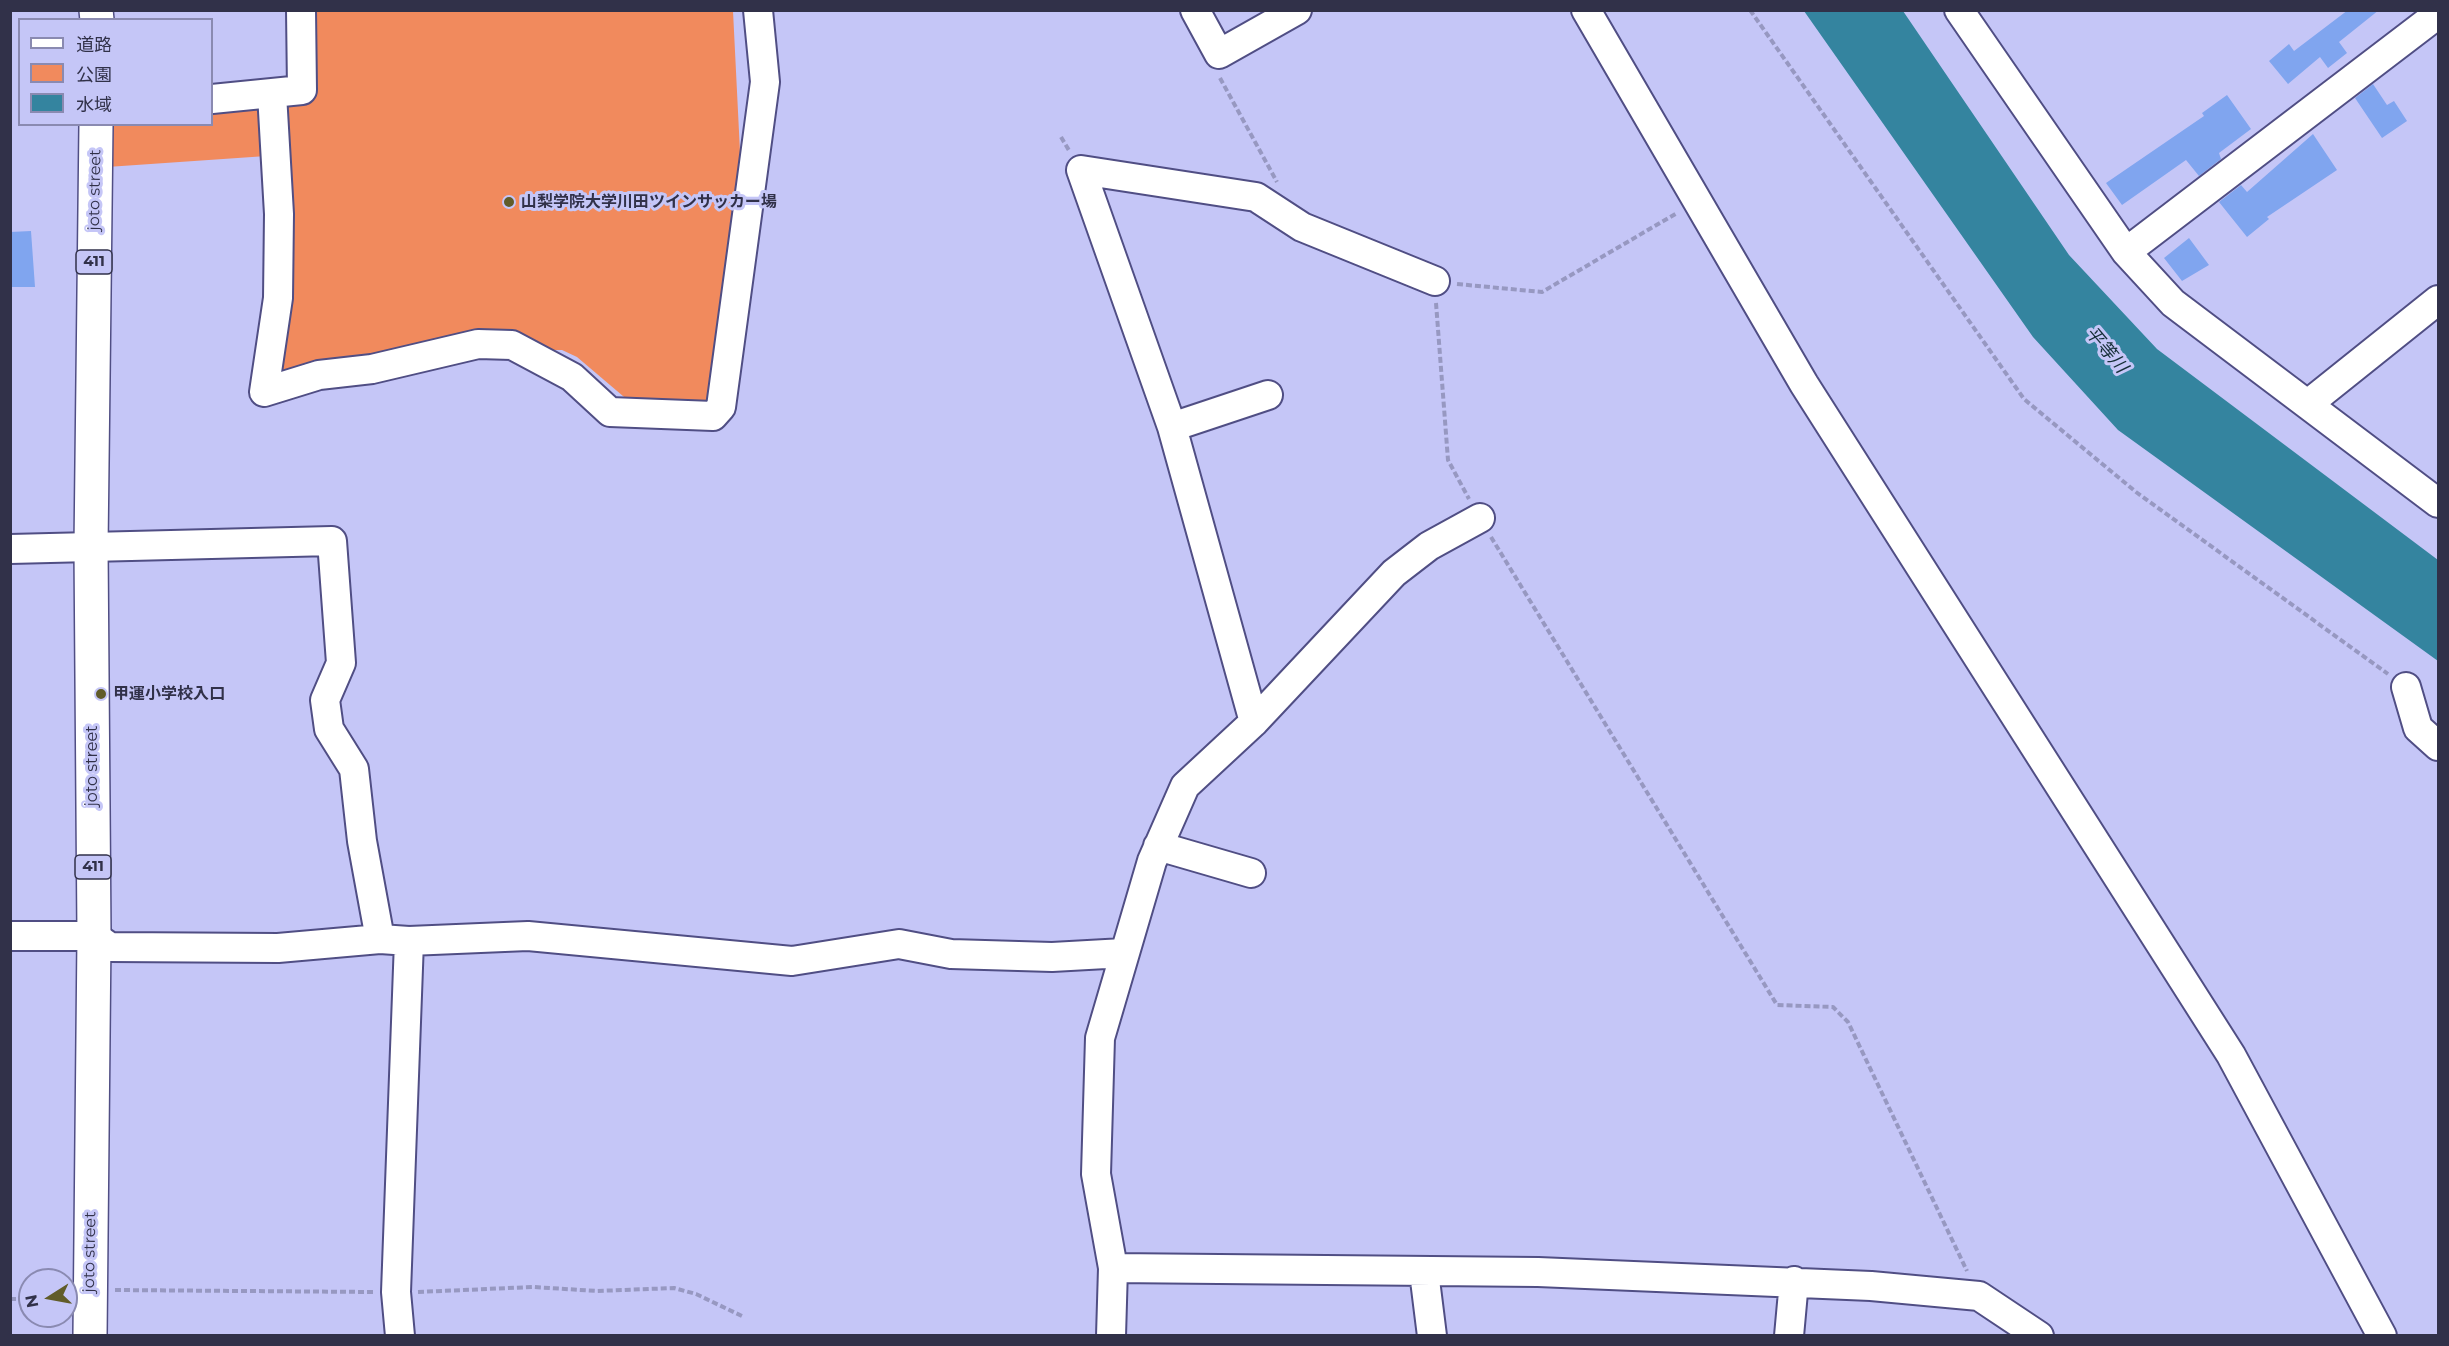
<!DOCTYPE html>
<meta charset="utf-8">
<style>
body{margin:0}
#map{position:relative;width:2449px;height:1346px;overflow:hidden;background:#c5c6f7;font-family:Montserrat,"Noto Sans JP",sans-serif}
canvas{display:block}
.frame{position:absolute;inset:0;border:12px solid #313149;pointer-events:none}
.legend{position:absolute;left:18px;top:18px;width:195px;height:108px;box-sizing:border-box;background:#c5c6f7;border:2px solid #8a8ab1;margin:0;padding:8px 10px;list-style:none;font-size:18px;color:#313149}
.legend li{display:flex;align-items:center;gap:12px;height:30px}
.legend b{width:30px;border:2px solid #8a8ab1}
.north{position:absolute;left:18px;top:1268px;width:60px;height:60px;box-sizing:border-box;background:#c5c6f7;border:2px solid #8a8ab1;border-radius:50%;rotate:259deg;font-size:16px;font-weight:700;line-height:24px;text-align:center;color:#313149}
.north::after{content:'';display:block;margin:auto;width:21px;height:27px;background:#615c29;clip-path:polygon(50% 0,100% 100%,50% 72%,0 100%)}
</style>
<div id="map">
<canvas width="2449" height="1346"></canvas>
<div class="frame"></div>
<ul class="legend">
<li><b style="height:8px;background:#fff"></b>道路</li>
<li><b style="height:16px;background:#f18a5d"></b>公園</li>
<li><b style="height:16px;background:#34849f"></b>水域</li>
</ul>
<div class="north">N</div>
</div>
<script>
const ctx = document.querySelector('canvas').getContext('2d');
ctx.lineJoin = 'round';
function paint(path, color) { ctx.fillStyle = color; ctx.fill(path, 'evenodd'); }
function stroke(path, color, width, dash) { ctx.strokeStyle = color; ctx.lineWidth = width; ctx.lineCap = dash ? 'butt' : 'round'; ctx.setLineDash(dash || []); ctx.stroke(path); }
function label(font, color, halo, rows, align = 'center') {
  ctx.font = font + ' Montserrat,"Noto Sans JP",sans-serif'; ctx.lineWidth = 6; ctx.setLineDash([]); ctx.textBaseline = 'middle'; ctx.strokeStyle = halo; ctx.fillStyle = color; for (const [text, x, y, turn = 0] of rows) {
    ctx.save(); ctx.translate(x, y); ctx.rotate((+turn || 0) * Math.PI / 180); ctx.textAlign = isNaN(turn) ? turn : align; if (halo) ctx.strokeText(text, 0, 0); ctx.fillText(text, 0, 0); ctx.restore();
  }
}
const green = new Path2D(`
 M309,11H733L740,152L735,237L717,404L630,402L577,357L562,350H535L277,380L281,155L107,167L108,125L212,124V102L309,97Z`);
const water = new Path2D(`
 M1804,11H1903L2069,255L2157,349L2438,560V661L2118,430L2033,337Z`);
const building = new Path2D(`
 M2348,10H2379L2339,42L2347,53L2328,68L2320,57L2288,84L2269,61L2289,44L2294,51Z
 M2373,84L2387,105L2394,101L2407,121L2382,138L2355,98Z
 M2227,95L2251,129L2219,153L2221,159L2199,176L2186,160L2122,205L2106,183L2204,116L2202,113Z
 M2313,134L2337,170L2267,217L2269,219L2247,237L2219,202L2241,185L2247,192Z
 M31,231L35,287H10V232Z
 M2189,238L2209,265L2182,281L2164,258Z`);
const path = new Path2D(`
 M1750,10L2024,399L2136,492L2388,674
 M1220,78L1277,182
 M1061,137L1070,152
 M1457,284L1542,292L1677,213
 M1436,303L1448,460L1469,499
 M1491,537L1777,1005L1833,1007L1848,1022L1967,1271
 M115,1290L374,1292
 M418,1292L533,1287L597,1291L674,1288L696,1294L744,1317
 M10,1299H30`);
const minor = new Path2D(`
 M1195,10L1219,54L1297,10
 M1586,10L1804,384L2231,1055L2382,1336
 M1959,10L2126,252L2173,303L2438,503
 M272,94L279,214L278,298L264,392L319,375L372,369L478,344L512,345L572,377L610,412L713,416L721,407L765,82L758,10
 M212,99L302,90L301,10
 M2126,252L2438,14
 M2308,404L2438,300
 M1172,427L1268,395
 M10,549L332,541L341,663L325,700L329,729L354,769L362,841L380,939
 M2406,687L2418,728L2438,746
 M1254,722L1172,427L1081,170L1256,197L1302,227L1435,281
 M1158,846L1251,873
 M10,936H94L110,947L278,948L380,939L409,941L528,936L792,961L899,944L951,954L1052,957L1124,953
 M1113,1268L1538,1272L1871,1286L1979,1296L2039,1336
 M1424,1272L1432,1336
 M400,1336L396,1292L409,941
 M1111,1336L1113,1268L1096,1174L1100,1038L1152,861L1185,786L1254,722L1394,573L1429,546L1480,518
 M1789,1336L1794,1281`);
const highway = new Path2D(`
 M96,10L97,20
 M90,1336L94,936L91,547L96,124`);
const markers = [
 [509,202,6,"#615c29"],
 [101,694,6,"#615c29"]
];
const shields = [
 [94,262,36],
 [93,867,36]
];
const shieldNames = [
 ["411",94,262],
 ["411",93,867]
];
const streetNames = [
 ["joto street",95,190,-89],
 ["joto street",92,766,-90],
 ["joto street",90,1252,-89]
];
const poiNames = [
 ["山梨学院大学川田ツインサッカー場",521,202],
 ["甲運小学校入口",113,694]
];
const waterNames = [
 ["平等川",2106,350,50]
];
paint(green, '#f18a5d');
paint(water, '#34849f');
paint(building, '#80a5ef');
stroke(minor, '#504e84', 32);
stroke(highway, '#504e84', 36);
stroke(path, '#9798c1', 4, [6, 3]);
stroke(minor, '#fff', 28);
stroke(highway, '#fff', 33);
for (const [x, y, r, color] of markers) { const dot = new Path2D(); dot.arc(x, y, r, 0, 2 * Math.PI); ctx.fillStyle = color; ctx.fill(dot); stroke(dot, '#c5c6f7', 2); }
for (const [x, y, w] of shields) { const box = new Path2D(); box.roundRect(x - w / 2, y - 12, w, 24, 4.5); ctx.fillStyle = '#c5c6f7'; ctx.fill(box); stroke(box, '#313149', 1.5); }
label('bold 15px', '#313149', null, shieldNames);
label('16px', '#313149', '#c5c6f7', streetNames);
label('bold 16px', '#313149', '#c5c6f7', poiNames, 'left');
label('italic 18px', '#152e37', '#c5c6f7', waterNames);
</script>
